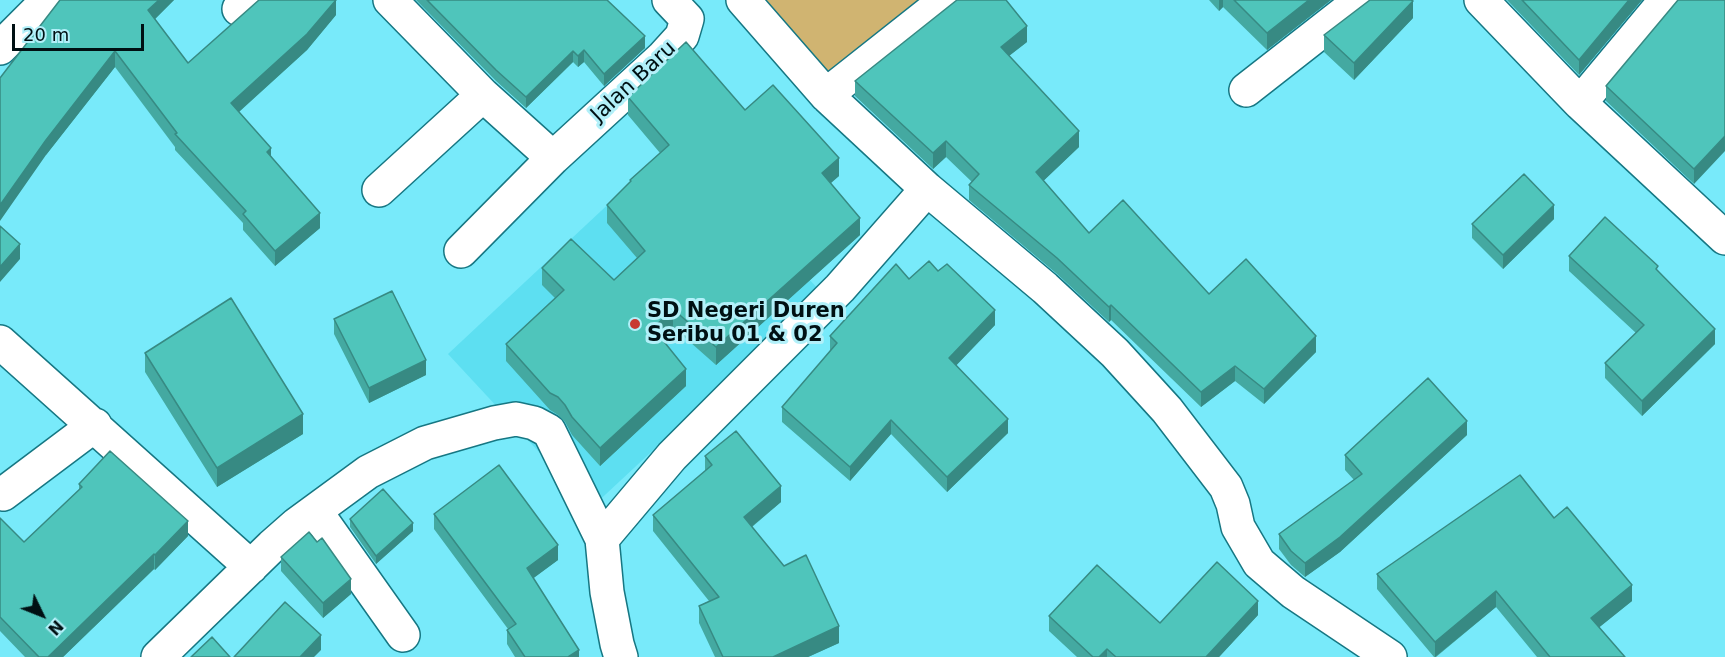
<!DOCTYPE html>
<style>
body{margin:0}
#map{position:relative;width:1725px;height:657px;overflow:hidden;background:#78eafa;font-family:"DejaVu Sans",sans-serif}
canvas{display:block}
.north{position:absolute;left:12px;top:585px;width:60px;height:60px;-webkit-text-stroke:4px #b2f0f9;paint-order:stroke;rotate:133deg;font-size:16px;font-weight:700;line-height:24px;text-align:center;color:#001013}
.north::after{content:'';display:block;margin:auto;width:21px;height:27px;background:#001013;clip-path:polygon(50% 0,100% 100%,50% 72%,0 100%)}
.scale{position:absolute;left:12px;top:24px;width:132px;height:27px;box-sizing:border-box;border:3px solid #001013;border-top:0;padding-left:8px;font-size:18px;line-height:21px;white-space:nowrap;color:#001013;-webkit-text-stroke:4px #b2f0f9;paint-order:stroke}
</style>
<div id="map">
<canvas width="1725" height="657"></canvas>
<div class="north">N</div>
<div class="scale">20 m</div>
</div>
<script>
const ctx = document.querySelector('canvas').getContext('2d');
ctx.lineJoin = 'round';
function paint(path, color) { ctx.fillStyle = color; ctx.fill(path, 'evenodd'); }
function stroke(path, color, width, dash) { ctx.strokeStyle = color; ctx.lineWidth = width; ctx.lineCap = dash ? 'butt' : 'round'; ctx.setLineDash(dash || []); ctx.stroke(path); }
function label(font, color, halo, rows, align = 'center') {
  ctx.font = font + ' "DejaVu Sans",sans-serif'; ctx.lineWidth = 6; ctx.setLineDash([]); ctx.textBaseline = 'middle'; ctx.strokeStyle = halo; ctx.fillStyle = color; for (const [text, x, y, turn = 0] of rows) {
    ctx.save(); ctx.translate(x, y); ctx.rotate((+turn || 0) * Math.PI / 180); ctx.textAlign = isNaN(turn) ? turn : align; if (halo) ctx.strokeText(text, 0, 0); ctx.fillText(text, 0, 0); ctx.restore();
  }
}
const built = new Path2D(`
 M678,139L822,293L591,508L448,354Z`);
const green = new Path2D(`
 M735,0H920L813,84Z`);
const street = new Path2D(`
 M390,0L483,95L553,158
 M1481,0L1580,103L1725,238
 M239,9L248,0
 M0,48L48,0
 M1246,90L1361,0
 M826,95L946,0
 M1580,103L1666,0
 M927,189L1045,288L1115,353L1167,410L1226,487L1233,504L1238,527L1259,563L1293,592L1390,657
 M379,190L483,95
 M461,251L553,158L662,58L682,36L687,19L669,0
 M0,342L251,567
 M3,494L95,425
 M316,512L403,635
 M602,539L672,456L840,288L927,189L826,95L743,0
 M158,657L272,546L297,524L368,472L425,443L494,423L516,419L534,423L549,431L602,539L607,592L617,644L621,657`);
const wall = new Path2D(`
 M60,0H174L155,19L188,63L336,15L307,50L239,112L271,157L320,228L275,266L243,230V223L175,150V147L115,67L46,155Z
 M416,0H607L645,48L604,86L584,62L578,67L573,62L526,108L496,81Z
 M1209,0H1331L1267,50L1223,7L1219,11Z
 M1507,0H1642L1579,75Z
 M1725,0L1694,184L1606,101V86Z
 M1413,18L1354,80L1324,52V35Z
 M1027,42L1009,56L1079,147L1043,181L1089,233L1209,294L1316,352L1264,404L1235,381L1201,407L1111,320L1109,322L1057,274L969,200V185L972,182L946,157L933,169L855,96V81Z
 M628,97L745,110L839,176L830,183L860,235L716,365L673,327L661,338L686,386L600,466L572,435L565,422L558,415L550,410L506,361V344L555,298L542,285V268L614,280L637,258L607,223V205L630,183V180L660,153L628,115Z
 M1554,219L1503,269L1472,238V224Z
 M1569,256L1658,271L1715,344L1642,416L1605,378V363L1636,333L1569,271Z
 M938,271L995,325L956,365L1008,433L947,492L891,434L850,481L782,422V407L830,351V336L909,279Z
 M334,319L426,375L369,403L334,334Z
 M145,353L303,434L217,487L145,372Z
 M1467,435L1340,552L1305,577L1291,565L1279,549V534L1354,480L1345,470V455Z
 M705,456L781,502L752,527L839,643L808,657H715L699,623V606L709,601L653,531V515L705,471Z
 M79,484L188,536L155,570L154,569L63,657H25L0,631V518L24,542L79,490Z
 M434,514L558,560L533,578L579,657H515L507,644V630L508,629L434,529Z
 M1554,518L1632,601L1599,627L1625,657H1537L1496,607L1436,657H1434L1377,589V574Z
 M350,519L413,531L376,564L350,527Z
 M281,557L351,594L323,618L281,571Z
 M1258,615L1219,657H1077L1049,631V616L1160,623Z`);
const shadedWall = new Path2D(`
 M159,0H174L148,26V10Z
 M336,0V15L307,50L231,119V103Z
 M1219,0H1223V7L1219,11Z
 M1309,0H1331L1267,50V33Z
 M1629,0H1642L1579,75V60Z
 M1413,1V18L1354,80V63Z
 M1027,26V42L1001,62V47Z
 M645,36V48L604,86V74Z
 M584,50V62L578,67V56Z
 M115,51V67L46,155L0,221V205L46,140Z
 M573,51V62L526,108V97Z
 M1079,131V147L1036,188V172Z
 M1725,136V151L1694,184V169Z
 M946,141V157L933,169V153Z
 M271,148V164L267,152Z
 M839,158V176L822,191V173Z
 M1554,205V219L1503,269V255Z
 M320,213V228L275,266V251Z
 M860,218V235L716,365V347Z
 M20,244V259L0,282V267Z
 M1111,305V320L1109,322V307Z
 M673,309V327L653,346V328Z
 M995,310V325L949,373V358Z
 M1715,329V344L1642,416V401Z
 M1316,336V352L1264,404V389Z
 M426,360V375L369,403V388Z
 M1235,366V381L1201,407V392Z
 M686,369V386L600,466V448Z
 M303,414V434L217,487V468Z
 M1008,419V433L947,492V477Z
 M891,420V434L850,481V467Z
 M1467,421V435L1340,552L1305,577V563Z
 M781,486V502L744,533V517Z
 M188,521V536L155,570V555Z
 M413,523V531L376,564V556Z
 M558,545V560L527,583V568Z
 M154,554V569L63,657H48Z
 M351,579V594L323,618V603Z
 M1632,585V601L1591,634V618Z
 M1496,591V607L1435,657V642Z
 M1258,601V615L1219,657H1206Z
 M839,626V643L808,657H773Z
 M321,635V650L314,657H300Z
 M1107,649V657H1099Z
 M579,650V657H568Z`);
const building = new Path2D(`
 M60,0H159L148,10L188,63L259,0H336L307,34L231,103L271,148L267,152L320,213L275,251L243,214L246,211L175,134L177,133L115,51L46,140L0,205V78Z
 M427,0H607L645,36L604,74L584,50L578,56L573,51L526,97L496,70Z
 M957,0H1006L1027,26L1001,47L1079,131L1036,172L1089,233L1123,200L1209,294L1246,259L1316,336L1264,389L1235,366L1201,392L1111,305L1109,307L1057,258L969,185L979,174L946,141L933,153L855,81Z
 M1234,0H1309L1267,33Z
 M1370,0H1411L1413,1L1354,63L1324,35Z
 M1522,0H1629L1579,60Z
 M1678,0H1725V136L1694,169L1606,86Z
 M686,42L745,110L773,85L839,158L822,173L860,218L716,347L673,309L653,328L686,369L600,448L572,417L565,405L558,397L550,393L506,344L564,290L542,268L571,239L614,280L645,251L607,205L631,181L630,180L669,145L628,97Z
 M1524,174L1554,205L1503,255L1472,224Z
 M1605,217L1658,266L1656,269L1715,329L1642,401L1605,363L1644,325L1569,256Z
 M0,226L20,244L0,267Z
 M929,261L938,271L947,264L995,310L949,358L1008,419L947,477L891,420L850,467L782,407L837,343L830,336L896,264L909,279Z
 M392,291L426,360L369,388L334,319Z
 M231,298L303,414L217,468L145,353Z
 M1428,378L1467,421L1340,537L1305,563L1291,551L1279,534L1362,474L1345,455Z
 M736,431L781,486L744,517L784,566L806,555L839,626L773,657H723L699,606L719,597L653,515L712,465L705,456Z
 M110,451L188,521L155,555L154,554L48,657H39L0,617V518L24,542L82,487L79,484Z
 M499,465L558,545L527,568L579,650L568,657H525L507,630L516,624L434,514Z
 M1520,475L1554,518L1567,507L1632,585L1591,618L1625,657H1550L1496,591L1435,642L1377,574Z
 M383,489L413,523L376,556L350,519Z
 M309,532L317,542L322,538L351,579L323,603L281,557Z
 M1217,562L1258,601L1206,657H1116L1107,649L1099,657H1093L1049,616L1097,565L1160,623Z
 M285,602L321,635L300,657H234Z
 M212,637L230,657H191Z`);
const markers = [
 [635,324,6,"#c83a32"]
];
const streetNames = [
 ["Jalan Baru",634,82,-43]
];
const poiNames = [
 ["SD Negeri Duren",647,312],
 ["Seribu 01 & 02",647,336]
];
paint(built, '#5ddff1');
paint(green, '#d0b471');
stroke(street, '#167783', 36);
stroke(street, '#fff', 33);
paint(wall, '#44a9a1');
paint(shadedWall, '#378a83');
paint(building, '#4fc5bb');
stroke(building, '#378a83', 1.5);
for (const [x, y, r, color] of markers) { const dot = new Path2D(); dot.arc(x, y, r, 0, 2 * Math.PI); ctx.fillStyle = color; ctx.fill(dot); stroke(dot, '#b2f0f9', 2); }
label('21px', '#001013', '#b2f0f9', streetNames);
label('bold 21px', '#001013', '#b2f0f9', poiNames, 'left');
</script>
